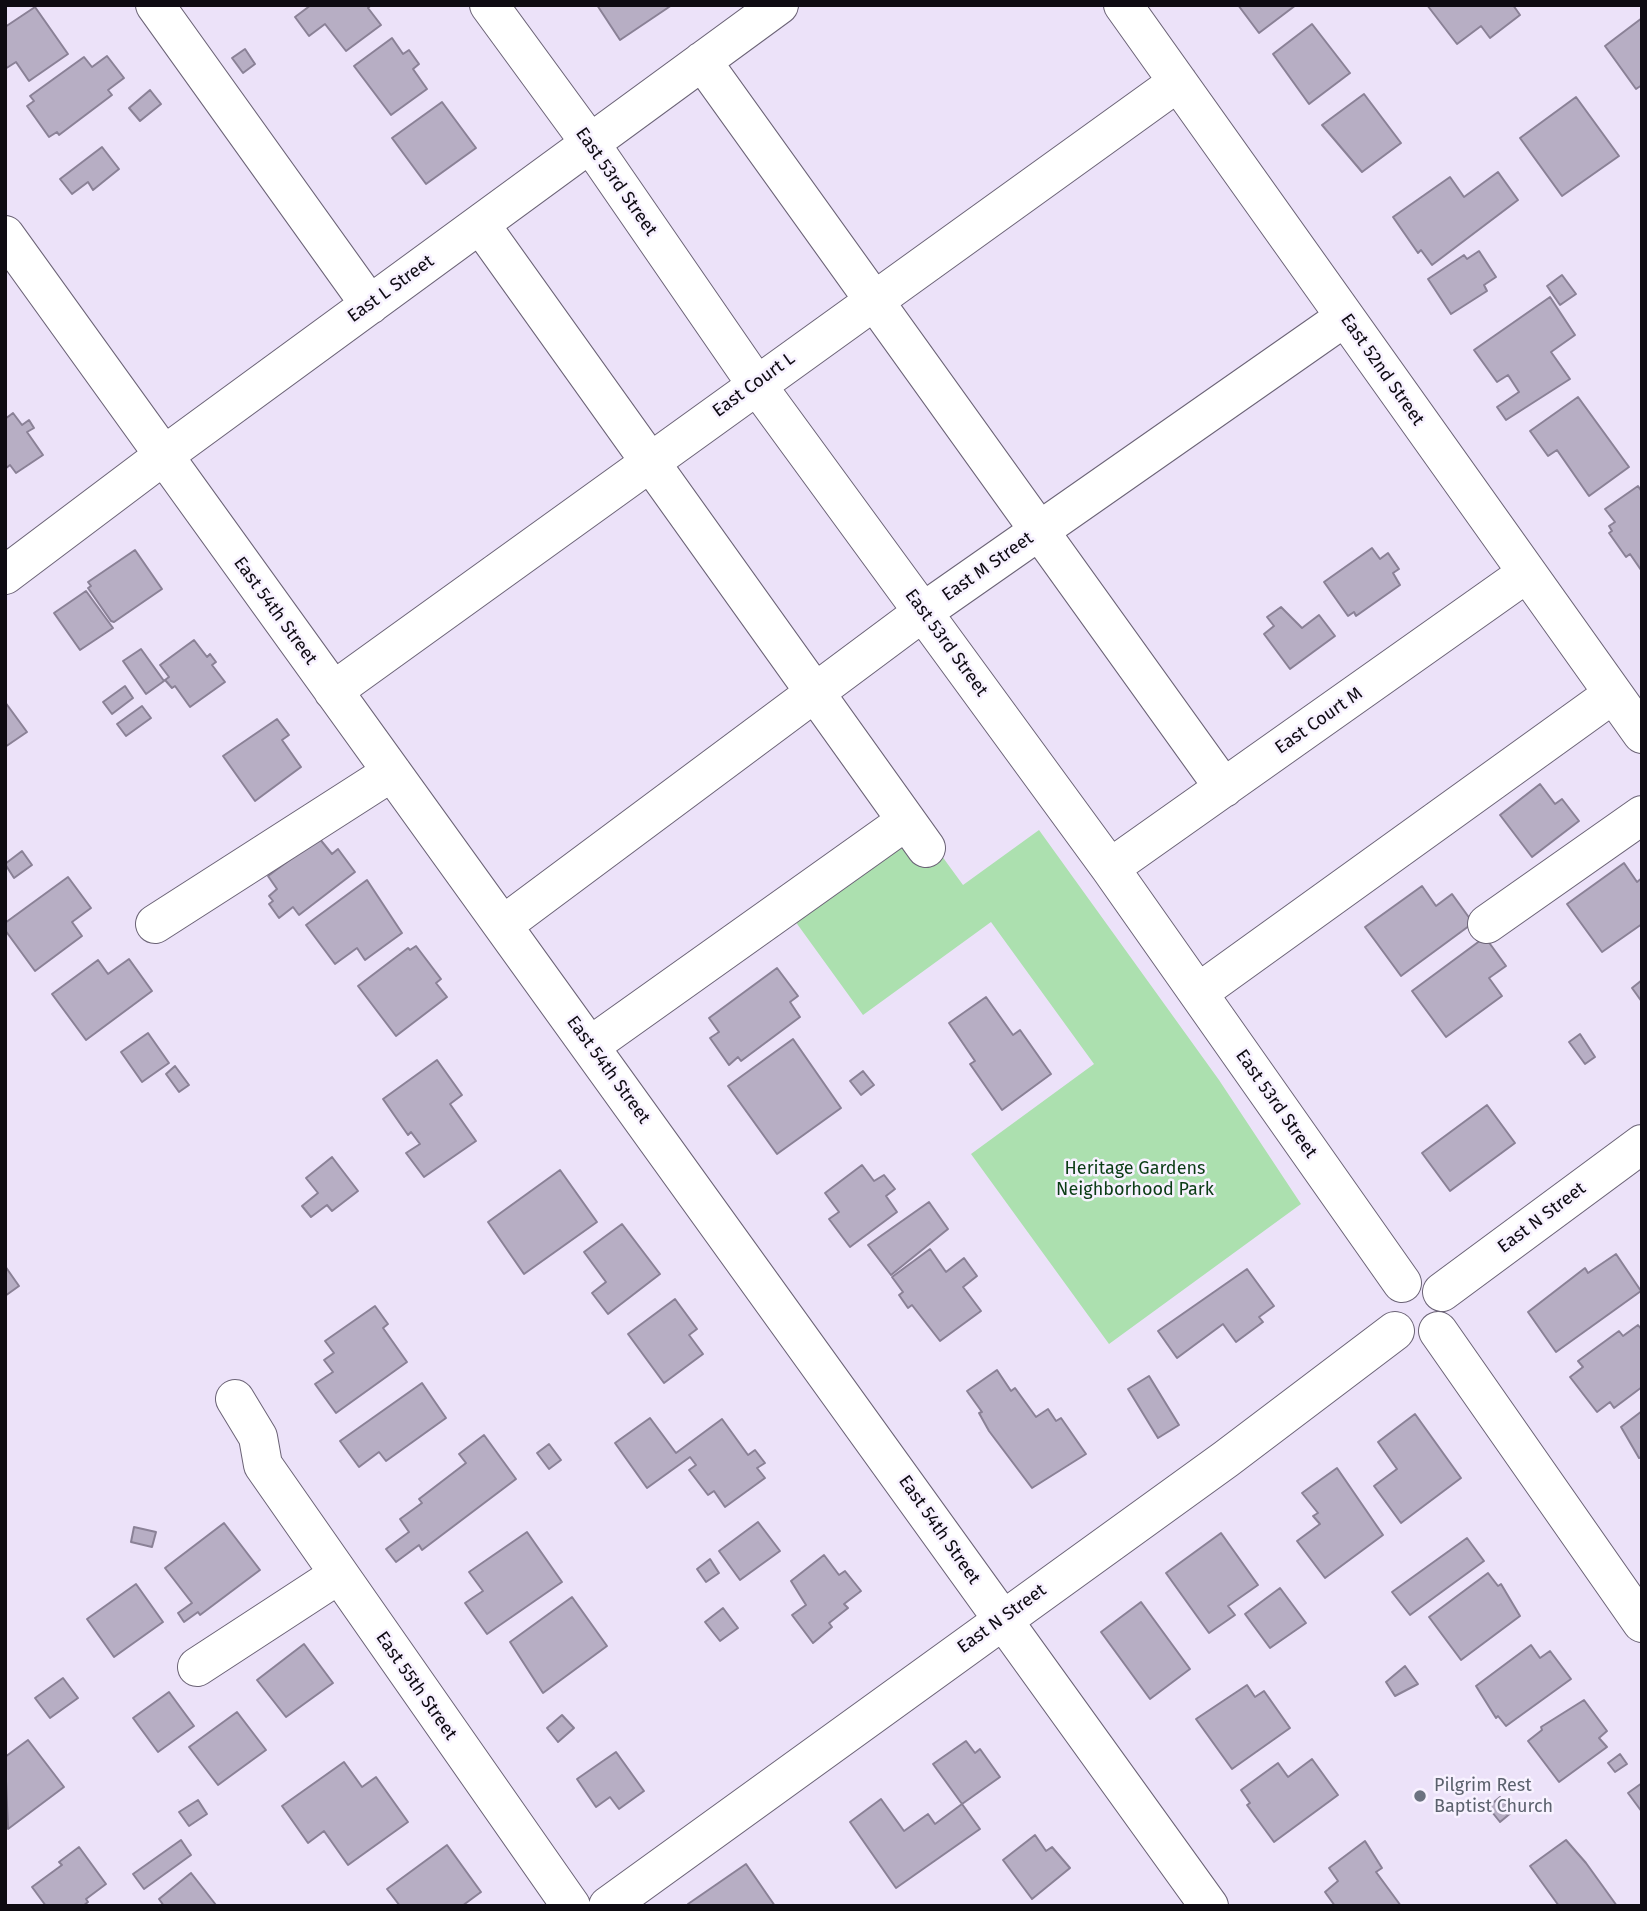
<!DOCTYPE html>
<style>
body{margin:0}
#map{position:relative;width:1647px;height:1911px;overflow:hidden;background:#ece2f9;font-family:"Fira Sans",sans-serif}
canvas{display:block}
.frame{position:absolute;inset:0;border:7px solid #0e0b12;pointer-events:none}
</style>
<div id="map">
<canvas width="1647" height="1911"></canvas>
<div class="frame"></div>
</div>
<script>
const ctx = document.querySelector('canvas').getContext('2d');
ctx.lineJoin = 'round';
function paint(path, color) { ctx.fillStyle = color; ctx.fill(path, 'evenodd'); }
function stroke(path, color, width, dash) { ctx.strokeStyle = color; ctx.lineWidth = width; ctx.lineCap = dash ? 'butt' : 'round'; ctx.setLineDash(dash || []); ctx.stroke(path); }
function label(font, color, halo, rows, align = 'center') {
  ctx.font = font + ' "Fira Sans",sans-serif'; ctx.lineWidth = 5; ctx.setLineDash([]); ctx.textBaseline = 'middle'; ctx.strokeStyle = halo; ctx.fillStyle = color; for (const [text, x, y, turn = 0] of rows) {
    ctx.save(); ctx.translate(x, y); ctx.rotate((+turn || 0) * Math.PI / 180); ctx.textAlign = isNaN(turn) ? turn : align; if (halo) ctx.strokeText(text, 0, 0); ctx.fillText(text, 0, 0); ctx.restore();
  }
}
const green = new Path2D(`
 M920,826L963,885L1039,830L1219,1080L1301,1204L1109,1344L971,1154L1094,1064L991,922L863,1015L795,921Z`);
const building = new Path2D(`
 M311,5H371L368,8L381,25L346,51L325,24L309,36L295,17Z
 M597,5H672L620,40Z
 M1238,5H1296L1259,33Z
 M1427,5H1513L1520,15L1490,38L1481,26L1457,44Z
 M35,7L68,54L29,81L16,62L5,69V27Z
 M1642,18V85L1636,89L1605,46Z
 M1312,24L1350,73L1309,104L1273,54Z
 M392,38L403,54L409,50L419,64L413,69L427,89L391,115L354,66Z
 M245,49L255,64L243,73L232,58Z
 M107,56L124,78L108,90L112,95L59,135L57,132L49,137L27,106L34,101L30,96L84,57L92,67Z
 M150,90L161,104L140,121L129,108Z
 M1364,94L1401,143L1362,172L1322,125Z
 M1576,97L1619,156L1562,196L1520,138Z
 M442,102L476,148L426,184L392,138Z
 M102,147L119,169L93,190L88,182L72,194L60,179Z
 M1498,172L1518,200L1432,265L1421,250L1418,253L1393,217L1450,177L1464,197Z
 M1479,251L1496,277L1484,285L1487,291L1451,314L1428,279L1464,255L1467,259Z
 M1562,275L1576,294L1560,305L1547,286Z
 M1550,297L1575,335L1551,352L1570,379L1506,420L1497,407L1519,392L1508,375L1497,382L1474,350Z
 M1578,397L1629,467L1589,496L1557,450L1548,456L1530,431Z
 M13,413L22,425L29,420L34,428L27,432L43,455L16,473L10,465L5,469V419Z
 M1638,486L1642,492L1641,570L1630,554L1626,557L1609,533L1612,531L1609,526L1615,522L1605,509Z
 M1372,548L1380,559L1388,553L1399,569L1393,573L1400,585L1356,616L1354,612L1348,616L1324,582Z
 M135,550L162,589L114,622L111,621L88,588L91,586L88,582Z
 M86,591L113,628L80,650L54,613Z
 M1281,607L1302,628L1319,615L1335,636L1290,669L1264,634L1274,626L1267,617Z
 M194,640L207,657L210,654L216,662L212,665L225,682L190,707L175,686L172,688L165,680L169,677L160,665Z
 M141,649L164,681L146,694L123,661Z
 M125,686L133,698L112,714L103,702Z
 M5,702L27,732L5,747Z
 M142,706L151,718L126,736L117,724Z
 M277,719L289,735L282,740L301,767L255,801L223,756Z
 M1540,784L1555,804L1562,799L1579,821L1532,857L1500,815Z
 M319,838L332,854L338,849L355,872L299,915L293,907L279,918L269,904L273,901L269,896L277,889L268,876Z
 M22,851L32,865L14,878L5,864Z
 M1624,863L1637,882L1642,878V924L1602,952L1567,904Z
 M68,877L91,908L72,922L82,936L35,971L5,930V923Z
 M367,880L402,933L365,960L357,948L335,964L306,925Z
 M1422,886L1436,906L1452,894L1473,923L1401,976L1365,927Z
 M1485,937L1506,966L1489,978L1502,996L1446,1037L1412,991Z
 M416,946L441,979L436,983L447,997L396,1036L358,986L408,948L410,950Z
 M129,959L152,991L86,1040L52,994L98,960L108,974Z
 M777,968L798,996L790,1002L800,1017L741,1061L738,1057L729,1065L710,1038L719,1032L709,1018Z
 M1642,980V1002L1632,988Z
 M986,997L1013,1035L1020,1030L1051,1074L1002,1110L970,1064L975,1061L949,1023Z
 M148,1033L169,1063L142,1082L121,1052Z
 M1580,1034L1595,1057L1585,1064L1569,1042Z
 M793,1039L841,1108L777,1154L728,1086Z
 M437,1060L462,1095L450,1104L476,1141L424,1177L406,1153L420,1144L411,1132L408,1135L383,1099Z
 M175,1066L189,1085L179,1092L166,1074Z
 M863,1071L874,1085L861,1095L850,1081Z
 M1487,1105L1515,1143L1450,1191L1422,1153Z
 M332,1157L358,1191L332,1211L327,1205L311,1217L302,1206L318,1193L306,1178Z
 M862,1165L874,1181L884,1175L895,1189L886,1196L897,1212L850,1247L829,1219L839,1212L825,1193Z
 M560,1170L597,1222L524,1274L488,1222Z
 M929,1202L948,1229L891,1275L868,1245Z
 M622,1224L660,1274L608,1314L592,1293L606,1282L584,1252Z
 M930,1249L946,1272L964,1258L977,1276L963,1287L981,1311L940,1341L912,1305L908,1308L899,1295L903,1292L892,1277Z
 M1616,1254L1641,1291L1556,1352L1528,1312L1585,1268L1588,1273Z
 M5,1266L19,1286L5,1296Z
 M1247,1269L1274,1306L1259,1317L1263,1322L1236,1342L1223,1324L1177,1358L1158,1331Z
 M675,1299L697,1329L689,1335L703,1354L664,1383L628,1334Z
 M375,1306L388,1324L383,1328L407,1362L336,1413L315,1384L333,1372L324,1360L334,1353L325,1341Z
 M1638,1325L1642,1330V1387L1614,1408L1610,1402L1597,1412L1570,1377L1583,1367L1578,1361L1619,1331L1623,1336Z
 M997,1370L1011,1391L1015,1388L1036,1417L1048,1409L1056,1421L1061,1418L1086,1454L1032,1488L989,1431L979,1413L982,1412L967,1391Z
 M1149,1376L1179,1425L1158,1438L1128,1389Z
 M422,1383L446,1418L386,1461L379,1452L359,1467L340,1441Z
 M1642,1411V1457L1639,1458L1621,1427Z
 M1415,1414L1461,1478L1401,1523L1374,1486L1397,1469L1378,1442Z
 M650,1418L676,1453L722,1419L748,1455L755,1450L765,1463L757,1468L765,1478L725,1507L714,1491L708,1495L689,1470L696,1465L690,1457L647,1488L615,1443Z
 M484,1435L516,1479L422,1550L419,1545L396,1562L386,1549L409,1532L400,1519L422,1503L419,1499L466,1463L459,1454Z
 M549,1444L561,1460L549,1469L537,1453Z
 M1337,1468L1383,1535L1325,1578L1297,1541L1320,1524L1313,1516L1318,1513L1302,1493Z
 M758,1522L780,1551L740,1580L719,1551Z
 M224,1523L260,1570L200,1615L198,1612L184,1622L178,1613L192,1603L165,1568Z
 M134,1527L156,1532L152,1547L131,1542Z
 M527,1532L562,1582L487,1634L465,1603L483,1591L469,1572Z
 M1221,1533L1258,1585L1228,1606L1235,1615L1209,1633L1166,1573Z
 M1467,1538L1484,1561L1410,1615L1392,1592Z
 M824,1555L839,1575L845,1571L861,1591L844,1604L848,1608L829,1623L832,1627L813,1643L792,1615L806,1605L791,1581Z
 M710,1559L719,1573L706,1582L697,1569Z
 M1488,1573L1498,1586L1501,1584L1520,1616L1461,1660L1429,1617Z
 M136,1584L163,1622L114,1657L87,1619Z
 M1280,1588L1306,1623L1270,1648L1245,1614Z
 M572,1597L607,1646L543,1693L510,1642Z
 M1141,1602L1190,1669L1150,1699L1101,1632Z
 M723,1608L738,1628L720,1641L705,1622Z
 M304,1644L333,1683L286,1717L257,1680Z
 M1531,1645L1540,1658L1550,1651L1571,1679L1506,1726L1498,1716L1496,1718L1476,1686Z
 M1405,1666L1418,1684L1395,1696L1386,1682Z
 M63,1678L78,1698L50,1718L35,1698Z
 M1247,1685L1255,1697L1264,1691L1290,1728L1232,1769L1196,1719Z
 M169,1692L194,1726L158,1752L133,1718Z
 M1584,1700L1607,1731L1599,1738L1607,1747L1559,1782L1528,1741L1542,1730L1541,1727Z
 M237,1712L266,1750L218,1785L189,1747Z
 M562,1715L574,1728L558,1742L547,1728Z
 M28,1740L64,1787L8,1829L5,1757Z
 M966,1741L975,1753L980,1749L1000,1777L962,1804L933,1764Z
 M616,1752L644,1791L619,1809L610,1797L596,1807L577,1779Z
 M1620,1754L1627,1764L1615,1772L1608,1763Z
 M1312,1759L1338,1795L1274,1842L1247,1805L1250,1803L1241,1790L1278,1763L1288,1777Z
 M344,1762L362,1787L376,1777L408,1822L348,1865L324,1831L308,1843L282,1806Z
 M1642,1783V1812L1628,1793Z
 M1500,1797L1512,1812L1500,1822L1488,1807Z
 M881,1799L904,1831L928,1814L935,1824L962,1804L980,1829L896,1888L850,1822Z
 M198,1800L207,1814L189,1826L179,1812Z
 M1035,1835L1046,1851L1052,1847L1070,1868L1032,1899L1003,1860Z
 M181,1840L191,1855L144,1889L133,1874Z
 M1566,1840L1586,1863L1617,1906H1559L1530,1866Z
 M1365,1841L1382,1868L1376,1872L1401,1906H1335L1325,1892L1338,1881L1329,1868Z
 M447,1845L481,1892L462,1906H400L387,1889Z
 M79,1847L106,1884L86,1899L88,1902L83,1906H46L32,1887L62,1865L59,1862Z
 M746,1864L775,1906H689L688,1904Z
 M191,1873L216,1905L164,1906L159,1899Z`);
const minor = new Path2D(`
 M155,5L370,305
 M489,5L590,143L756,384L1110,868L1402,1283
 M1123,5L1642,734
 M702,61L1224,788
 M480,224L926,848
 M5,235L1209,1906
 M5,575L163,456L779,5
 M333,691L1178,82
 M1110,868L1527,573
 M155,924L392,772
 M1487,924L1642,815
 M503,925L923,612L1345,317
 M1198,993L1613,694
 M590,1046L906,821
 M1442,1292L1642,1144
 M1438,1331L1642,1623
 M235,1399L258,1437L263,1465L571,1906
 M197,1667L338,1575
 M608,1906L1226,1459L1395,1331`);
const markers = [
 [1420,1796,7,"#6b7280"]
];
const streetNames = [
 ["East 53rd Street",616,182,55],
 ["East L Street",391,289,-36],
 ["East 52nd Street",1382,370,55],
 ["East Court L",754,385,-36],
 ["East M Street",988,567,-35],
 ["East 54th Street",275,611,54],
 ["East 53rd Street",946,643,54],
 ["East Court M",1319,721,-35],
 ["East 54th Street",608,1070,54],
 ["East 53rd Street",1276,1104,55],
 ["East N Street",1542,1218,-37],
 ["East 54th Street",939,1530,55],
 ["East N Street",1002,1619,-36],
 ["East 55th Street",416,1686,55]
];
const parkNames = [
 ["Heritage Gardens",1135,1169],
 ["Neighborhood Park",1135,1190]
];
const worshipNames = [
 ["Pilgrim Rest",1434,1786],
 ["Baptist Church",1434,1807]
];
paint(green, '#ace0af');
paint(building, '#b7aec4');
stroke(building, '#8a8196', 2);
stroke(minor, '#6b6376', 40);
stroke(minor, '#fff', 38);
for (const [x, y, r, color] of markers) { const dot = new Path2D(); dot.arc(x, y, r, 0, 2 * Math.PI); ctx.fillStyle = color; ctx.fill(dot); stroke(dot, '#f7f1ff', 2.5); }
label('18px', '#0e0b12', '#f7f1ff', streetNames);
label('18px', '#0a3c14', '#f7f1ff', parkNames);
label('18px', '#5b616d', '#f7f1ff', worshipNames, 'left');
</script>
